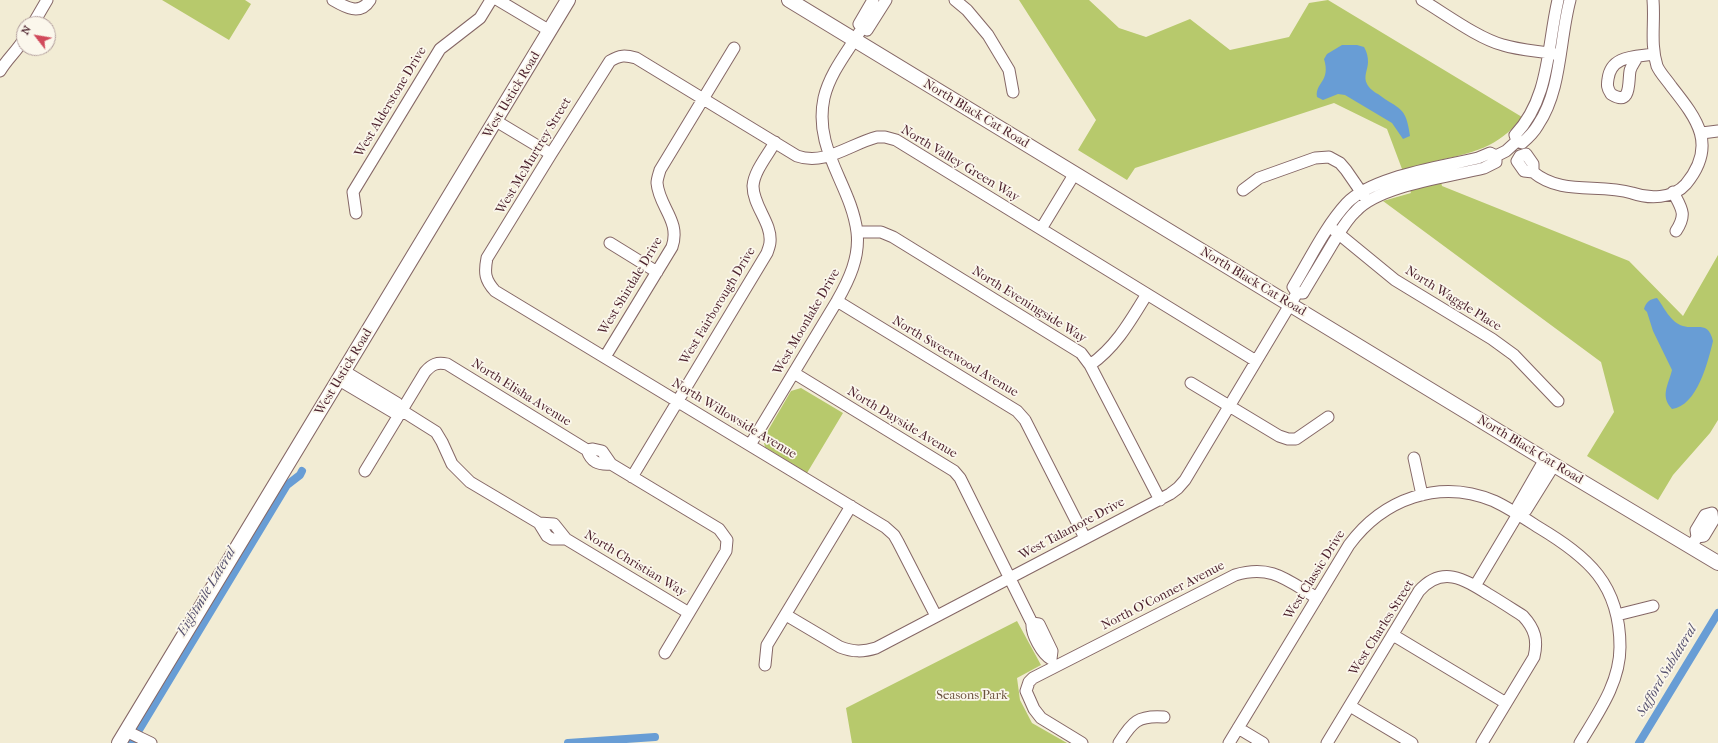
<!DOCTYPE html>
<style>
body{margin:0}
#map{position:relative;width:1718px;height:743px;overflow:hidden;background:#f2ecd4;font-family:"IM FELL French Canon",serif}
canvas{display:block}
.north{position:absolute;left:16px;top:16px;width:40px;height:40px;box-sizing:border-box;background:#fbf7ec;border:1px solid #b4a19f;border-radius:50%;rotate:301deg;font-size:11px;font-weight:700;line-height:16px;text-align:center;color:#4a1f2b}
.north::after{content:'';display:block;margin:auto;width:14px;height:18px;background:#d1495b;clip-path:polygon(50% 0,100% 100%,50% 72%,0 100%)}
</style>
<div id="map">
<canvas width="1718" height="743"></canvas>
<div class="north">N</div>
</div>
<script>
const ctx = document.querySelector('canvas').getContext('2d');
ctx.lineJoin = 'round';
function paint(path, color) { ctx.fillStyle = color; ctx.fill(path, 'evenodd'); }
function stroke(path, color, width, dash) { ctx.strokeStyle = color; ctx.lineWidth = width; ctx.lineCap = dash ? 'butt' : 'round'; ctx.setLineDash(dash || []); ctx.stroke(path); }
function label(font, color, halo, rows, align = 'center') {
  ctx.font = font + ' "IM FELL French Canon",serif'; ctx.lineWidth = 3.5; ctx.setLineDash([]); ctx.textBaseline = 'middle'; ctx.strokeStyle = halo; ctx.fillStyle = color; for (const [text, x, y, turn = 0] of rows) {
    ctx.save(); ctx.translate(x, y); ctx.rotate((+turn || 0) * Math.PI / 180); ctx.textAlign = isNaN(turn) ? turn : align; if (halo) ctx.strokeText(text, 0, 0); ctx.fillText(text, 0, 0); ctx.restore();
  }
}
const green = new Path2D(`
 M162,0H245L251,4L229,40Z
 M1019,0H1089L1119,28L1146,37L1190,19L1230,50L1289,37L1309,3L1328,0L1522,117C1499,148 1471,153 1436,161L1442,186L1629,261L1683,316L1718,255V420L1710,433L1673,475L1658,500L1587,456L1614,412L1601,362L1383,201L1411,193L1387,129L1334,103L1135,168L1127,180L1078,150L1096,120Z
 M801,388L843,413L807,473L765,447L763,439L791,391Z
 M1017,621L1041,665L1017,678L1020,700L1032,723L1067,743H852L846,708Z`);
const water = new Path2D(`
 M1342,45H1357L1364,47C1367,52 1368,57 1368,62C1368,69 1363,77 1367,84C1369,88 1374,92 1378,94C1399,110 1406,105 1410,136L1403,139L1392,123L1345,95L1338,94L1323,100L1317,97C1315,82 1331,82 1324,59L1327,54Z
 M1657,298C1664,307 1670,322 1683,326C1697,330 1708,320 1713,341C1708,362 1697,406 1672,409C1660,396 1668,386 1672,370L1653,331L1647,312L1644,309C1646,302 1650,299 1657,298Z`);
const canal = new Path2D(`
 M139,730L287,485L300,475L302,471
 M131,743L132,741
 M568,743L655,737
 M1639,743L1718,613`);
const minor = new Path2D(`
 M333,0C345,7 360,16 370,0
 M498,0L550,31
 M873,0L859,24L862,28L867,30L886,0
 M955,0L967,10L988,35L1009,70L1013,92
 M1422,0C1444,13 1479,39 1503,45C1519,50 1538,51 1555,54
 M1558,0C1547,47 1550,98 1515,135L1517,141L1522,143C1528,138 1534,132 1538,125C1562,89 1559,41 1570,0
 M33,24L47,0
 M1637,57C1635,62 1631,66 1630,71C1628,81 1632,107 1611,94C1607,88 1607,85 1608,79C1611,55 1635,57 1654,54
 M0,71C7,59 17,51 24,39
 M496,121L551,154
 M1702,133L1718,131
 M1490,153L1496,156V162L1484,168C1449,177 1380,185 1356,211C1346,220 1340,232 1333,243C1323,260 1313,276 1303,293H1297L1293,287C1310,259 1325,227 1347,203C1373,176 1442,167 1478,158Z
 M1526,154L1533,164V172L1524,171L1517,161L1520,156Z
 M1496,156L1506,151L1517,141
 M1533,172C1562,196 1598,183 1632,193C1649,199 1673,199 1686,184C1718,145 1697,119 1671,86C1667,80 1660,73 1657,66C1650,44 1655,22 1653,0
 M1243,190L1259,178L1315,158L1329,157L1340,163L1346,170L1366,199
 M1673,192C1682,209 1687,214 1676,231
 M356,213L353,192L440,49L480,18L491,0
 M1041,229L1075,173
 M1334,230L1395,280L1492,339L1514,355L1558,401
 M857,232H881L893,237L1081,353L1090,365L1160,500
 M610,243L657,272
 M837,301L1017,411L1025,420L1085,538
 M605,357L672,247C681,221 659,207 657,183C657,179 659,174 660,170L734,48
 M1090,365C1116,347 1131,320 1147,294
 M794,373L954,471L960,478L1032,623C1031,634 1042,654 1051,659L1052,651L1039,624L1032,623
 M339,380L393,412L401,410L397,403L344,371
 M1191,383L1279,436L1288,439H1296L1328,417
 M401,410L436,432L442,442L452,464L470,482L539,523L547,536L552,539H566
 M750,445L837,301C849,280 860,257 857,232C851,184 813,150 824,98C830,72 849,50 862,28
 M587,450L593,449L602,451L611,464L719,529L727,540L726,551L665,653
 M1414,458L1422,495
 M365,471L425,372C432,364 437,362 447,364L587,450C591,462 598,465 611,464
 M632,477L767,253C768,250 770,245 770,242C772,223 753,206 753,186C754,171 768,155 775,142
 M1518,514V506L1545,459
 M539,523L554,524L566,539L689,613
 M1691,547L1697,537L1696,530L1705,515L1712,513L1713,521L1704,536L1697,537
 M1475,586L1518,514L1526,510L1554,465
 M786,615L840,647C853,652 863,652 876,648L1170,494L1178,488L1185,480L1297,293
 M1617,615L1653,606
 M936,616L898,542L894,535L885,527L495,291C485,280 484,273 487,258L551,154L610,61C620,55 625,55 636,58L797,156C825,166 850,144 877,137H885L896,140L1256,361
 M1393,635L1506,703
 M765,665L767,645L851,506
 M1350,706L1412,743
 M1238,728L1263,743
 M126,731L151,743
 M1082,743L1041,718L1034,709L1026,691L1029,682L1033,678L1235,575C1271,564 1287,580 1317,598
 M1119,743C1132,722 1138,715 1164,717
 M1229,743L1349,545C1383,499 1439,478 1494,501C1509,508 1524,518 1538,527C1588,557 1620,584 1620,647C1620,683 1598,713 1580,743
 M1327,743L1419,591C1442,565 1464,579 1488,594C1500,601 1512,609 1523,616C1535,629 1538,640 1534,657L1482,743`);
const major = new Path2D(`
 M789,0L1554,465L1718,563
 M119,743L568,0`);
const streetNames = [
 ["West Ustick Road",512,95,-59],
 ["West Alderstone Drive",391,102,-59],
 ["North Black Cat Road",976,114,31],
 ["West McMurtrey Street",534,156,-59],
 ["North Valley Green Way",960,164,31],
 ["North Black Cat Road",1253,282,31],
 ["West Shirdale Drive",631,286,-59],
 ["North Waggle Place",1453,299,32],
 ["North Eveningside Way",1029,305,32],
 ["West Fairborough Drive",718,306,-59],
 ["West Moonlake Drive",807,322,-60],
 ["North Sweetwood Avenue",955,357,31],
 ["West Ustick Road",344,372,-59],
 ["North Elisha Avenue",521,393,32],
 ["North Willowside Avenue",734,419,31],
 ["North Dayside Avenue",902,423,31],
 ["North Black Cat Road",1530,450,31],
 ["West Talamore Drive",1072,529,-28],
 ["North Christian Way",635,564,31],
 ["West Classic Drive",1315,575,-58],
 ["North O'Conner Avenue",1163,596,-27],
 ["West Charles Street",1382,628,-58]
];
const parkNames = [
 ["Seasons Park",972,696]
];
const waterNames = [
 ["Eightmile Lateral",207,592,-59],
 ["Safford Sublateral",1667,671,-59]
];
paint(green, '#b7c96c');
paint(water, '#689dd5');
stroke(canal, '#689dd5', 8);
stroke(minor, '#856766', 13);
stroke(major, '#856766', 16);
stroke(minor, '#fff', 11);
stroke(major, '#fff', 14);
label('13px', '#4a1f2b', '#fbf7ec', streetNames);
label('13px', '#6b523e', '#fbf7ec', parkNames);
label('italic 14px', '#56516f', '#fbf7ec', waterNames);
</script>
